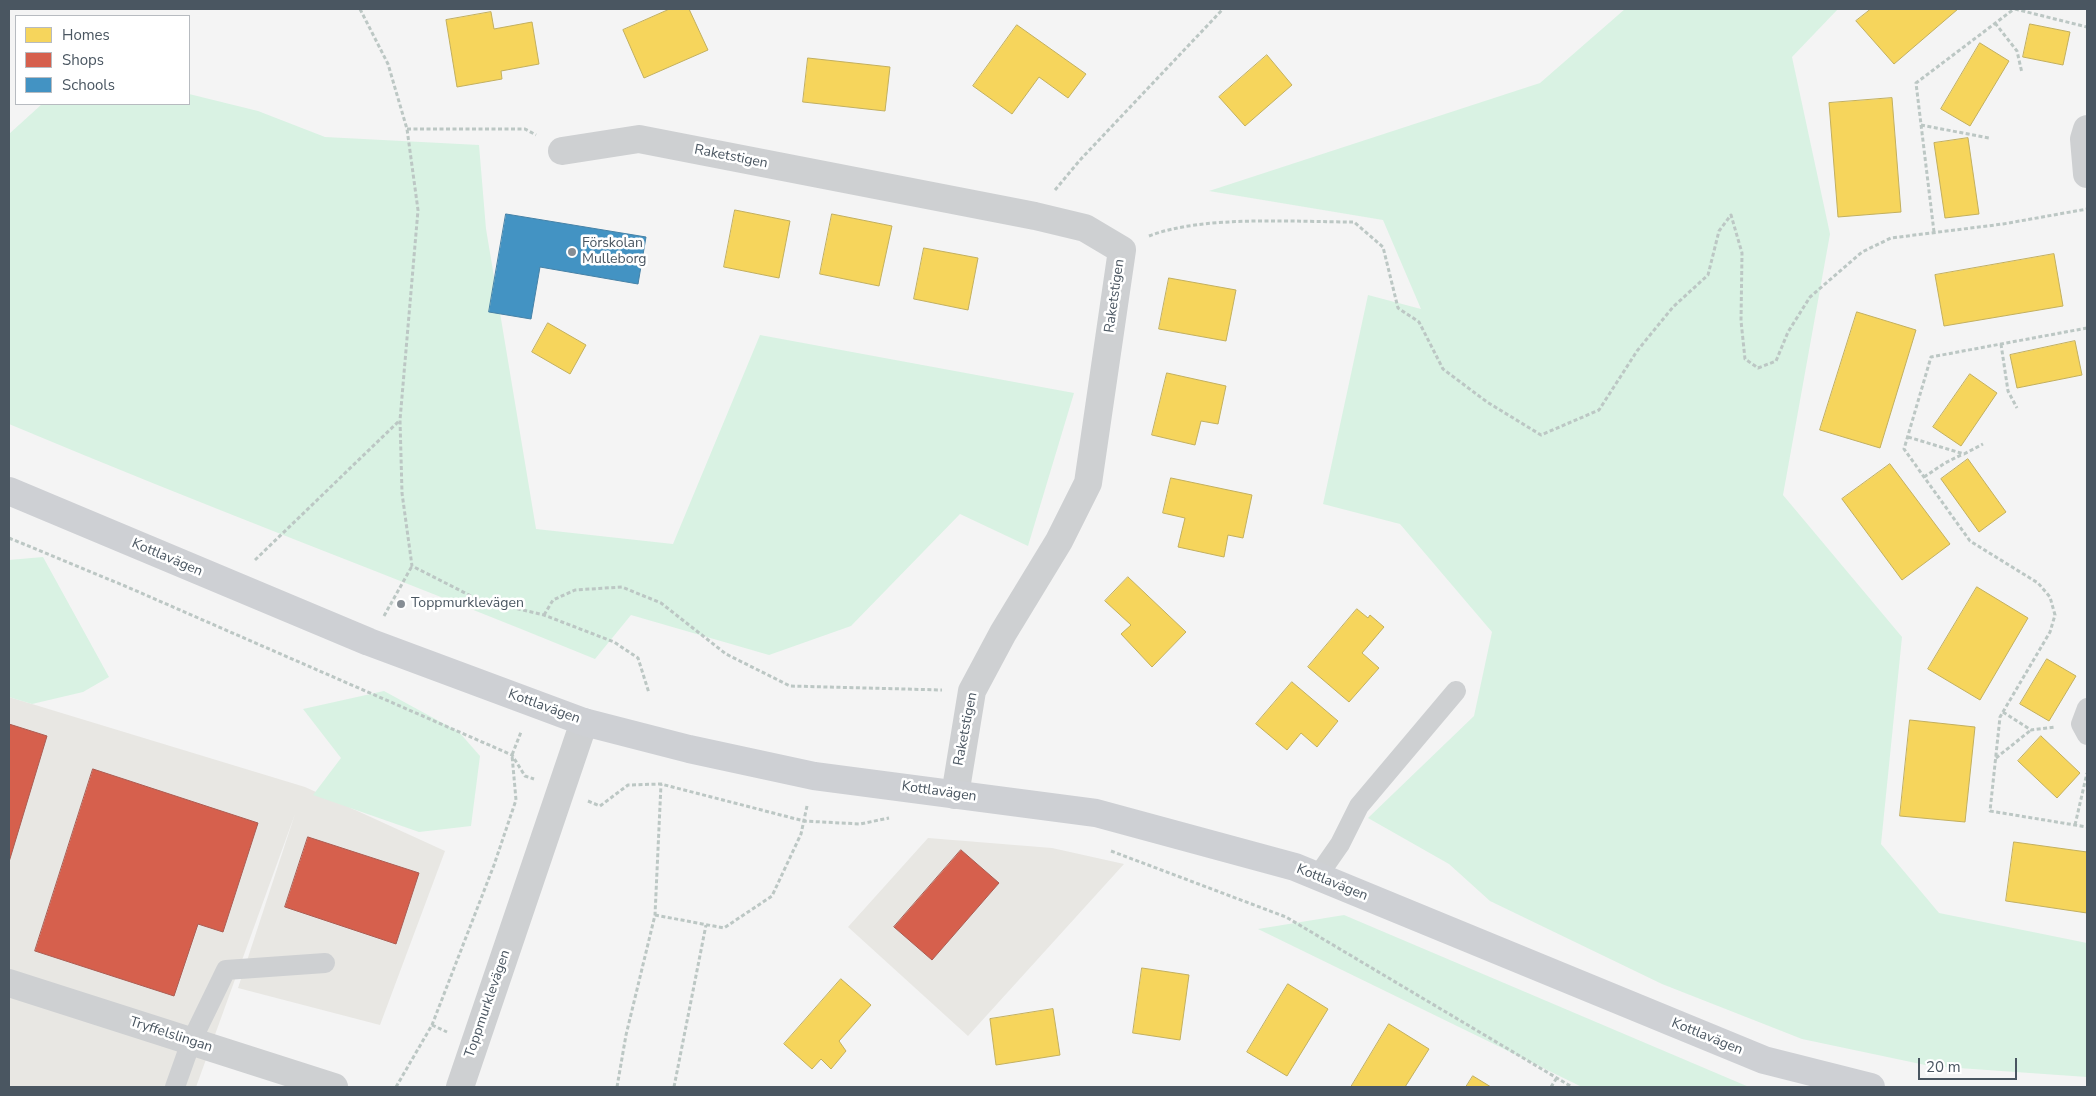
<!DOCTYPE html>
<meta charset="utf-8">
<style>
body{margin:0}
#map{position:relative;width:2096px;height:1096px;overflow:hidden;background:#f4f4f4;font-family:"Nunito Sans",sans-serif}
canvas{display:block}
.frame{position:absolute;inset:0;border:10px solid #4a5661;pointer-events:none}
.legend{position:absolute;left:15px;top:15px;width:175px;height:90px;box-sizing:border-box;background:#fff;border:1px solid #b7bbc0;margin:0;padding:6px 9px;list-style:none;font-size:15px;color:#4a5661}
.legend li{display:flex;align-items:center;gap:10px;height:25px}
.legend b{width:25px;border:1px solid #b7bbc0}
.scale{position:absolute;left:1918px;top:1058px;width:99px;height:22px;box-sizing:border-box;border:2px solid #4a5661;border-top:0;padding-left:6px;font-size:15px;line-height:18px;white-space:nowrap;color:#4a5661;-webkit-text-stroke:4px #fff;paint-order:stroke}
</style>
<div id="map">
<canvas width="2096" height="1096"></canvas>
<div class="frame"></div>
<ul class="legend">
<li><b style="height:14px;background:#f6d55c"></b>Homes</li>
<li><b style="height:14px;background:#d6604d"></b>Shops</li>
<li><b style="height:14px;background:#4393c3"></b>Schools</li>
</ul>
<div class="scale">20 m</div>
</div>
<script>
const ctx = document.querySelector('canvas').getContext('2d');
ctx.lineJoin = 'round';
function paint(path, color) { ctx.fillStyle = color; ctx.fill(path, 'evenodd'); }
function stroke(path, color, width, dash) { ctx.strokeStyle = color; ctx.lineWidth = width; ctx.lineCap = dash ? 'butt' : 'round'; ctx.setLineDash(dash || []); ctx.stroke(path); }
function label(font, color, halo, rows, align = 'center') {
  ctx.font = font + ' "Nunito Sans",sans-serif'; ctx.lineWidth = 5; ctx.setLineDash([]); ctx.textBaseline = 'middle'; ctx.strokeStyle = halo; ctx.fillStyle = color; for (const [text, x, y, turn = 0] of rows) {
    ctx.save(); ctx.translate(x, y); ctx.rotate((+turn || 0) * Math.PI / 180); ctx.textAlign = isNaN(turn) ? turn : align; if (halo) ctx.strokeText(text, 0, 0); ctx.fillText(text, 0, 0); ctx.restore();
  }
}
const commercial = new Path2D(`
 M9,697L305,787L445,851L380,1025L238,988L295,814L196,1087H9Z
 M928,838L1052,848L1124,864L968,1036L848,927Z`);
const green = new Path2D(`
 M1625,9H1838L1792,57L1830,234L1783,495L1902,637L1881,844L1939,913L2087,943V1077L1930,1066L1802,1039L1662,984L1490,901L1449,864L1368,818L1474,716L1492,632L1400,524L1323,504L1368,295L1421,309L1383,220L1209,191L1540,83Z
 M189,94L258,111L325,137L479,145L486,229L536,529L673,544L760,335L1074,393L1028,546L960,514L851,626L769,655L631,615L595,659C400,579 203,506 9,424V134L42,104H189Z
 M43,557L109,677L83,692L32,704L9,697V560Z
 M384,691L459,732L480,756L471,826L419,832L313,795L341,758L303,709Z
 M1344,915L1749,1087H1582L1258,929Z`);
const homes = new Path2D(`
 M670,9H689L708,50L644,78L623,30Z
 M1871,9H1958L1894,64L1856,21Z
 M491,12L494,29L532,22L539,64L501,71L502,79L457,87L446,20Z
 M2030,24L2070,32L2063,65L2023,57Z
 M1017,25L1086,74L1068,98L1039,77L1012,114L973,86Z
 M1980,43L2009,61L1970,126L1941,109Z
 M1267,55L1292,85L1245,126L1219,97Z
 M808,58L890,67L885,111L803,102Z
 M1892,98L1901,212L1838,217L1829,103Z
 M1968,138L1979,214L1945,218L1934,143Z
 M735,210L790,221L779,278L724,267Z
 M832,214L892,226L879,286L820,274Z
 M924,248L978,258L968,310L914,299Z
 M2054,254L2063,306L1944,326L1935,275Z
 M1169,278L1236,290L1226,341L1159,329Z
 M1857,312L1916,330L1880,448L1820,430Z
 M548,323L586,345L570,374L532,352Z
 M2075,341L2082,375L2017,388L2010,355Z
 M1167,373L1226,386L1218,424L1201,421L1195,445L1152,435Z
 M1970,374L1997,393L1961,446L1933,427Z
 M1968,459L2006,512L1979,532L1941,479Z
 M1890,464L1950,544L1902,580L1842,499Z
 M1171,478L1252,495L1243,538L1228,535L1224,557L1178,547L1185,518L1163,513Z
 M1128,577L1186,632L1152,667L1121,634L1131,625L1105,601Z
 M1977,587L2028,618L1980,700L1928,669Z
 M1357,609L1368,618L1370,615L1384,627L1362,653L1379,668L1349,702L1308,667Z
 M2047,659L2076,676L2049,721L2020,704Z
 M1292,682L1338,721L1317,747L1301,733L1287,750L1256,724Z
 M1910,720L1975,727L1965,822L1900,816Z
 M2041,736L2080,773L2057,798L2018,761Z
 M2014,842L2087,852V913L2006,901Z
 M1142,968L1189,975L1180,1040L1133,1033Z
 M841,979L871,1005L839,1041L846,1051L831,1069L821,1059L812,1069L784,1044Z
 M1288,984L1328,1009L1287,1076L1247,1052Z
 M1053,1009L1060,1055L996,1065L990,1019Z
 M1389,1024L1429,1049L1405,1087H1351Z
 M1473,1076L1491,1087H1466Z`);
const shops = new Path2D(`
 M9,724L47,736L9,862Z
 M93,769L258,823L223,932L198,924L174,996L35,951Z
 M308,837L419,873L396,944L285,907Z
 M961,850L999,883L932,960L894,927Z`);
const schools = new Path2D(`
 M506,214L646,237L638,284L540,267L531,319L489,312Z`);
const path = new Path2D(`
 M360,9L388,64L407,129L418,210L400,420L402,493L412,566L477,599L544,615L614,642L638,658L649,693
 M2015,9L2087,27
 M1995,23L2017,51L2022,73
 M1921,125L1989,138
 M407,129H525L536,135
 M1055,190L1080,160L1223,9
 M1934,232L1916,83L2014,9
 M1149,236C1203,215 1296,222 1354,222L1383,247L1398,308L1419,322L1443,369L1487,402L1541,435L1599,410L1637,351L1673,307L1708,275L1719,231L1731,215L1742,253L1741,321L1745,359L1758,368L1776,361L1788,332L1810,297L1862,252L1891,238L2003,224L2087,209
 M2087,328L1931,357L1904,449L1970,541L2038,583L2050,597L2055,615L2050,632L2000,717L1990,811L2087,827
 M2001,344L2008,391L2017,408
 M1908,437L1964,454L1983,444
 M1924,477L1945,463L1963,454
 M9,538L125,586L512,755L525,776L534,779
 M255,560L400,420
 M544,615L553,600L575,590L622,587L661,603L726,654L790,686L942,690
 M384,616L412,566
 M2003,712L2031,730L2055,727
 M1996,758L2031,730
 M588,801L600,806L628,785L661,784L804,821L860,824L889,818
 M2075,825L2087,773
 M1111,851L1286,917L1572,1087
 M655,915L724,928L772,896L801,834L807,806
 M432,1025L447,1032
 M396,1087L432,1025L494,865L516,800L512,755L521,732
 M617,1087L626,1035L655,915L661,784
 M674,1087L706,925
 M1551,1087L1556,1079`);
const lane = new Path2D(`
 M2087,708L2081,724L2087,735
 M1317,877L1340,844L1359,806L1456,691
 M175,1087L191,1042L226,970L325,963`);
const street = new Path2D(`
 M2087,129L2084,139L2087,174
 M562,151L639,139L1035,216L1085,228L1122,250L1088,483L1059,541L1003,633L972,691L955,795
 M9,983L334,1087
 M460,1087L584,722`);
const secondary = new Path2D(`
 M9,491L369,642L584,722L689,749L814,776L1096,813L1295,867L1764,1060L1871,1087`);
const markers = [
 [572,252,5,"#868d94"],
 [401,604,5,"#868d94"]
];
const streetNames = [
 ["Raketstigen",731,157,11],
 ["Raketstigen",1115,296,-82],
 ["Kottlavägen",167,558,23],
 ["Kottlavägen",544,707,20],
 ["Raketstigen",966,729,-79],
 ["Kottlavägen",939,792,8],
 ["Kottlavägen",1332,883,22],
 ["Toppmurklevägen",488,1004,-71],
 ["Tryffelslingan",171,1035,18],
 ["Kottlavägen",1707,1037,22]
];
const poiNames = [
 ["Förskolan",582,244],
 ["Mulleborg",582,260],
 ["Toppmurklevägen",411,604]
];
paint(commercial, '#e8e7e3');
paint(green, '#d9f2e3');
paint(homes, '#f6d55c');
stroke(homes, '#c2af5e', 1);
paint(shops, '#d6604d');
stroke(shops, '#ac5d53', 1);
paint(schools, '#4393c3');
stroke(schools, '#4581a6', 1);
stroke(path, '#bcc7c4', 3, [4, 2.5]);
stroke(lane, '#ced0d2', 20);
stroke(street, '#ced0d2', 28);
stroke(secondary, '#ced0d4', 28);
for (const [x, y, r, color] of markers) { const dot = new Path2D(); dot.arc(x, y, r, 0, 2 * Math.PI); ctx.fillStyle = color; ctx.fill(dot); stroke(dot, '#fff', 2); }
label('14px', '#4a5661', '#fff', streetNames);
label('14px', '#4a5661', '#fff', poiNames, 'left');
</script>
